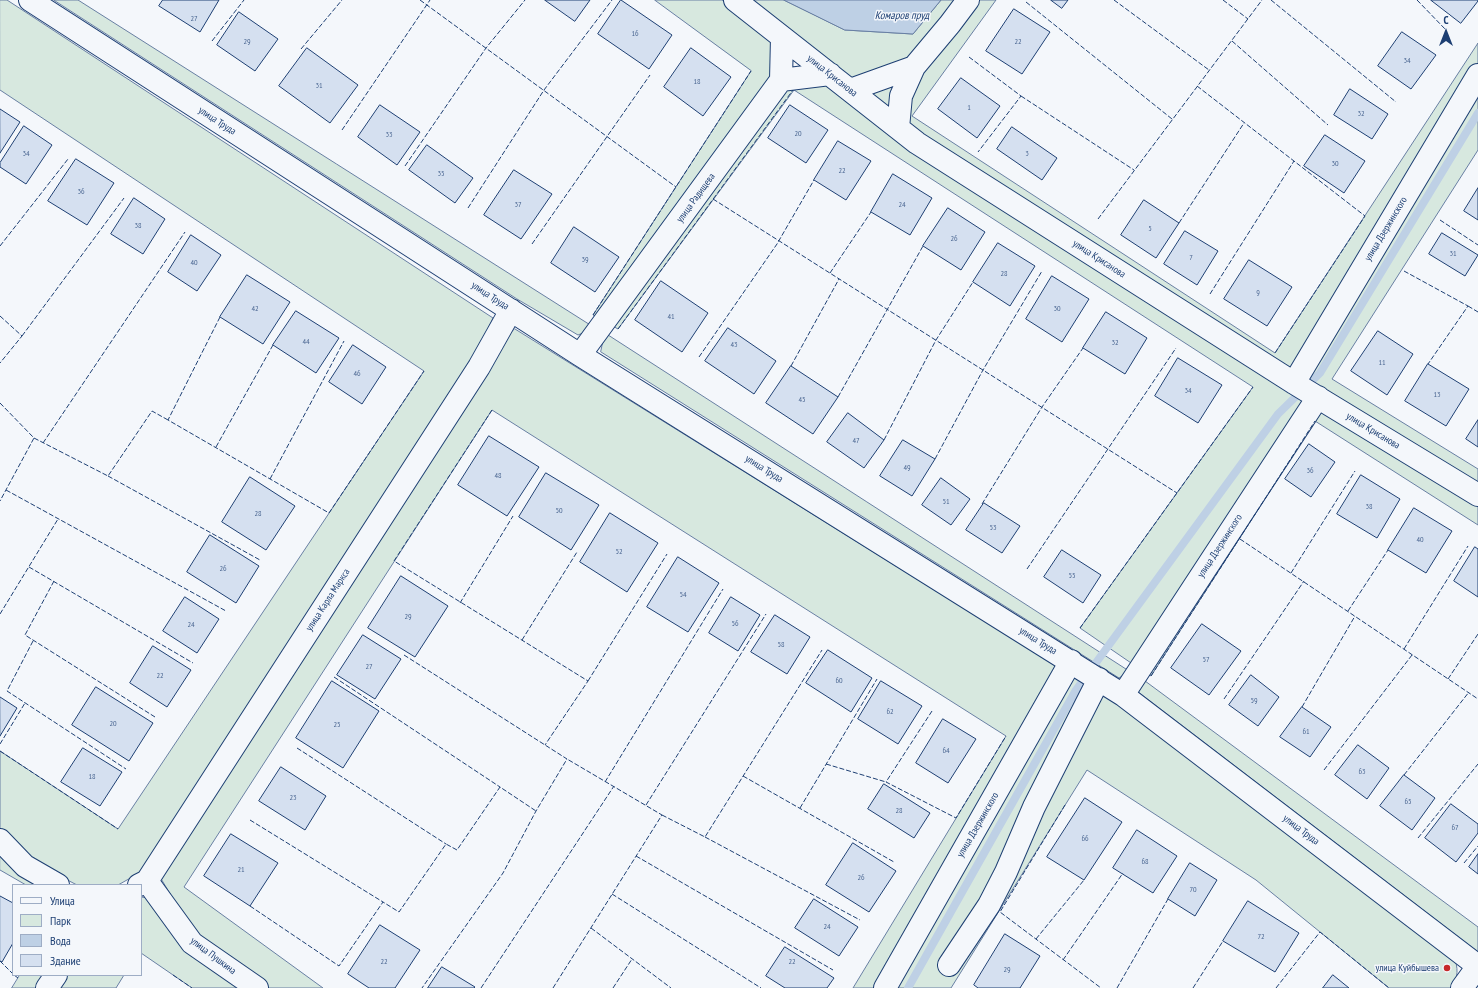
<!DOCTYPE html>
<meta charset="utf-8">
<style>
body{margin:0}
#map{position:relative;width:1478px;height:988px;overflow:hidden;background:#f4f7fb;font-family:"PT Sans Narrow",sans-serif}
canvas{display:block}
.legend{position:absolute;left:12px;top:884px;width:130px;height:92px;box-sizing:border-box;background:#f4f7fb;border:1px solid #9eadc5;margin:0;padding:5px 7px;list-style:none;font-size:12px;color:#1d3f73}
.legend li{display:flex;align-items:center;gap:8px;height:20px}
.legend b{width:20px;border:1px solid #9eadc5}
.north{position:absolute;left:1426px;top:12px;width:40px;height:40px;-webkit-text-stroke:3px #f4f7fb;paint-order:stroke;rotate:0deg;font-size:11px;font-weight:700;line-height:16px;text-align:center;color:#1d3f73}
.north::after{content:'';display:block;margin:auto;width:14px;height:18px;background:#1d3f73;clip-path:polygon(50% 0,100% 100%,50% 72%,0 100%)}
</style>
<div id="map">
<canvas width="1478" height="988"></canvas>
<ul class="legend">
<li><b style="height:5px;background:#f4f7fb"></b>Улица</li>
<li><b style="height:11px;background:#d7e8df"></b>Парк</li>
<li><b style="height:11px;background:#bed0e5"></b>Вода</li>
<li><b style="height:11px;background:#d5e0f0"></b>Здание</li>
</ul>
<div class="north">С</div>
</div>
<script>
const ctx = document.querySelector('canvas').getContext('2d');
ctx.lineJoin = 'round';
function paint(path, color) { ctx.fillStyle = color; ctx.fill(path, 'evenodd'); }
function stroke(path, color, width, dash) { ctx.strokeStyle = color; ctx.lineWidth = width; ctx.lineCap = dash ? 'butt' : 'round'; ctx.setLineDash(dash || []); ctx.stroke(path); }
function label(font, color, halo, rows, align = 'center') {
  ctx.font = font + ' "PT Sans Narrow",sans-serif'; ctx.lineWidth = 3; ctx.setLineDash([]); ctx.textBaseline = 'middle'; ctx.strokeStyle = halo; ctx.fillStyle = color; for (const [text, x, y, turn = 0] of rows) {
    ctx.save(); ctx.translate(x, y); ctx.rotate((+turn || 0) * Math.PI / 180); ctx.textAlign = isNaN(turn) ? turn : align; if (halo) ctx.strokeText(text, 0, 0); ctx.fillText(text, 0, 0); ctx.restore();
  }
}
const green = new Path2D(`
 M0,0H7L493,318L471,364L143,871L118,885H77L33,862L0,828V751L118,829L424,371L0,90Z
 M54,0H78L595,328L578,335L517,299Z
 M655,0H722L772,39L774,78L601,320L593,315L751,71Z
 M748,0H784L845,30L913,34L941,0H961L907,62L854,78L844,76Z
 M973,0H996L912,116L1275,353L1478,43V64L1290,374L903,124L905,96Z
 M829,81L1307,398L1134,665L1080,628L1253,387L794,90L618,329L611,325L786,86Z
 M898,81L891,115L861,93Z
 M1478,85V150L1332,379L1478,469V488L1303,382Z
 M515,329L1055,665V679L880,988H853L1006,736L492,410L184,887L323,988H267L196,937L160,877L500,343Z
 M605,333L1129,671L1119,678L601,352Z
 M1320,406L1478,502V525L1315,421L1151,676L1145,672Z
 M1075,676L1102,693L1454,956C1458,968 1459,977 1451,988H1389L1256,880L1087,770L951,988H890Z
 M1141,678L1478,927V952L1137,691Z
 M0,848L48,885H26L0,870Z
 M141,897L149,898L246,988H192L141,953Z
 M20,975H50L42,988H12Z
 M64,975H124L116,988H54Z`);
const water = new Path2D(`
 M784,0H941L913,34L845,30Z`);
const stream = new Path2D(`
 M908,988L1076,690L1278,414L1320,373L1478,113`);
const building = new Path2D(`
 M163,0H219L200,32L159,6Z
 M545,0H590L575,21Z
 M621,0L672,35L649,69L598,34Z
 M1051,0H1068L1062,8Z
 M1431,0H1478V1L1461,23Z
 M1014,9L1050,32L1022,74L986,51Z
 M239,12L278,39L255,71L217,45Z
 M1402,32L1436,55L1411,89L1378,66Z
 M307,48L358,85L330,123L279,86Z
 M691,48L731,77L703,116L664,87Z
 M961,78L1000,106L977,138L938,109Z
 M1350,89L1388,114L1372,139L1334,115Z
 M380,105L420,132L397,165L358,137Z
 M790,105L828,130L806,163L768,138Z
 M0,109L20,122L0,153Z
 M24,126L52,145L26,184L0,167V163Z
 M1012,127L1057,158L1042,180L997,149Z
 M1325,135L1365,161L1344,193L1304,166Z
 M838,141L871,161L846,200L814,180Z
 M427,145L473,178L455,203L409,170Z
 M76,159L114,183L87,225L48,201Z
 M514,170L552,194L521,239L484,215Z
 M893,174L932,198L910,235L871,212Z
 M1478,188V220L1464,211Z
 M134,198L165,219L143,254L111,234Z
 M1144,200L1179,223L1156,258L1121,235Z
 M948,208L985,232L961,270L923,246Z
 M574,227L619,257L595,292L551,263Z
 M1185,231L1218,251L1197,285L1164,264Z
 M1442,233L1478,255L1465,276L1429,254Z
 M191,235L221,255L197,291L168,272Z
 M998,243L1035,266L1010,306L973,282Z
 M1249,260L1292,287L1267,326L1224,299Z
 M247,275L290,302L263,344L220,317Z
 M1052,276L1089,299L1062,342L1026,319Z
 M661,281L708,313L682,352L635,320Z
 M296,311L339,338L316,373L273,345Z
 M1106,312L1147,338L1125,374L1083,348Z
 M728,328L776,361L754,394L705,361Z
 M1378,331L1413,354L1387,395L1351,371Z
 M353,345L386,367L362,404L329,382Z
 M1178,358L1222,385L1198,423L1155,396Z
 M1428,364L1469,389L1446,426L1405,401Z
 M791,366L838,397L813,434L766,403Z
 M848,413L884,440L864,468L827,442Z
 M1478,420V447L1466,439Z
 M489,436L539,467L507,516L458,485Z
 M903,440L935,459L912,496L880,476Z
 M1309,444L1335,462L1311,497L1285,479Z
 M546,473L599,505L571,550L519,517Z
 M1361,475L1400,499L1377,538L1337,514Z
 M250,477L295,506L266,550L222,522Z
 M941,478L970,499L951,525L922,505Z
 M984,503L1020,526L1002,553L966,530Z
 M1414,508L1452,531L1426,573L1388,550Z
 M610,513L658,543L627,592L580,562Z
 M210,535L259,566L236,603L187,572Z
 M1475,547L1478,549V597L1454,581Z
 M1062,550L1101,575L1083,603L1044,577Z
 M678,557L719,583L688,632L647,607Z
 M401,576L448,606L415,657L368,628Z
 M185,597L219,619L197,653L163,631Z
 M731,597L760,615L738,651L709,633Z
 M775,615L810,637L787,674L751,652Z
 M1202,624L1241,651L1209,695L1171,668Z
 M363,635L401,659L375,699L337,675Z
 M153,646L191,670L167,707L130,683Z
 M828,650L872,678L851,712L806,683Z
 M1251,675L1279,697L1258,726L1229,705Z
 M332,681L379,711L343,768L296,738Z
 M881,681L922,706L898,744L858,719Z
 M96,687L153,723L129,761L72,725Z
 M0,697L17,708L0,736Z
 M1302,707L1331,727L1310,757L1280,737Z
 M943,719L976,739L948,783L916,763Z
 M1358,745L1389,768L1367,799L1335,775Z
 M83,748L122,772L100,806L61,782Z
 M281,767L326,796L305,830L259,801Z
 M1404,775L1435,798L1412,830L1380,806Z
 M884,784L930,813L914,838L868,809Z
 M1085,798L1122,822L1084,880L1047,857Z
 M1451,804L1478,824V833L1456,862L1425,838Z
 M1137,830L1177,856L1153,893L1113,868Z
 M231,834L278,863L250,906L204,876Z
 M853,843L896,871L869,912L826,885Z
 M1478,854V874L1469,867Z
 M1190,863L1217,880L1195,916L1168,899Z
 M0,896L13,903V943L2,962L0,961Z
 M814,899L858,927L839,956L795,928Z
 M1248,901L1299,933L1275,972L1223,941Z
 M380,925L420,950L395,988H369L348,974Z
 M1005,934L1040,956L1020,988H978L974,985Z
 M785,947L834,978L827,988H785L766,976Z
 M442,967L475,987L474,988H428Z
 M1333,975L1349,988H1323Z`);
const minor = new Path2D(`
 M30,0L580,355L1123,695L1478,966
 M735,0L917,143L1294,383L1478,495
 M781,80L782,37
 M850,90L914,67L950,24L968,0
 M898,128L901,96L914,67
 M580,355L781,80L830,74
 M1294,383L1478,75
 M1123,695L1318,397
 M0,840L25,866L58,885
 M147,881L192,943L257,988
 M139,885L147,881L479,367L511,310
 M949,965L989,905L1006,872L1034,807L1099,679
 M47,988L56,975
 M885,988L1071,661
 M1462,988L1478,966`);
const fence = new Path2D(`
 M420,0L676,187
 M1114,0L1209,70
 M1223,0L1248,19
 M1271,0L1396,102
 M1417,0L1446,30
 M1026,2L1172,119
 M212,41L244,0
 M1232,41L1328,125
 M301,49L342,0
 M969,57L1021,96L978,152
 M1197,86L1365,216L1275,353
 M1021,96L1134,170
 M342,130L430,0
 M405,166L486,48L525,0
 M713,199L1177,493
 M468,208L544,90L612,0
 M1098,219L1262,0
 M1440,220L1478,245
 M1179,223L1244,123
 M532,244L650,75
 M0,246L68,159
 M1404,271L1468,306L1428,364
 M830,273L871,212
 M1210,294L1294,161
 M1468,306L1478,312
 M593,315L751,71
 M0,316L22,336L0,363
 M220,317L168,420L329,513L424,371
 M618,329L793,90
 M22,336L124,198
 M699,357L777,244L814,180
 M791,366L839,279
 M838,397L923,246
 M0,403L34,438L0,501
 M492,410L394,561L588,681L545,745
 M34,438L108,476L152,411L168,420
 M884,440L936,340L973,282
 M43,443L185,232
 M216,447L273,345
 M935,459L983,370L1042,271
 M108,476L260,560
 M270,479L344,341
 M6,490L226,611
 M982,504L1042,407L1083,348
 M1240,539L1478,699
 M29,567L193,663
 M1027,569L1176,348
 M1291,573L1355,471
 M54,581L25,635L155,717
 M460,603L513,516
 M1348,611L1388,550
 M0,614L58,519
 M1080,628L1253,387
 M522,640L577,552
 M33,641L7,691L126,769
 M1404,649L1468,546
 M404,655L567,759L536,811L503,873L422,988
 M1151,676L1315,421
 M334,677L500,787
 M1448,679L1478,634
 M588,681L667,554
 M1224,699L1304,581
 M1302,707L1355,616
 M932,711L886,782L956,818L1006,736
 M0,744L25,703
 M297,748L446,844
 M0,751L118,829
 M826,764L886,782
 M1324,770L1412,655
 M1404,775L1469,692
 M743,776L894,862
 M605,782L723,589
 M646,805L766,614
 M1065,805L1000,912L1101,988
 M800,808L877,679
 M662,815L705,837L822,650
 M250,820L383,902
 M705,837L860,920
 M1418,838L1478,764
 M636,856L833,970
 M1464,863L1478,846
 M612,894L761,988
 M250,906L339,966L383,902L399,912L446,844L457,850L500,787L536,811
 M591,928L671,988
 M1036,939L1084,880
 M1063,960L1123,873
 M0,961L13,974
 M14,975L18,978
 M173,975L192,988
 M481,988L614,786
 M553,988L662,815L567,759
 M613,988L632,959
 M1117,988L1168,899
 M1193,988L1223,941
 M1276,988L1320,932L1389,988`);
const markers = [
 [1447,968,4,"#c62828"]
];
const numberNames = [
 ["27",194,19],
 ["16",635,34],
 ["29",247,42],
 ["22",1018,42],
 ["34",1407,61],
 ["18",697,82],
 ["31",319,86],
 ["1",969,108],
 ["32",1361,114],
 ["20",798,134],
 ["33",389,135],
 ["34",26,154],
 ["3",1027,154],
 ["30",1335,164],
 ["22",842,171],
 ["35",441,174],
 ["36",81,192],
 ["37",518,205],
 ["24",902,205],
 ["38",138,226],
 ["5",1150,229],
 ["26",954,239],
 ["31",1453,254],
 ["7",1191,258],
 ["39",585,260],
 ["40",194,263],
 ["28",1004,274],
 ["9",1258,293],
 ["42",255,309],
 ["30",1057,309],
 ["41",671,317],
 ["44",306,342],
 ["32",1115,343],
 ["43",734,345],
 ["11",1382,363],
 ["46",357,374],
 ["34",1188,391],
 ["13",1437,395],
 ["45",802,400],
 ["47",856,441],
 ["49",907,468],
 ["36",1310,471],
 ["48",498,476],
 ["51",946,502],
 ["38",1369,507],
 ["50",559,511],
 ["28",258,514],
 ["53",993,528],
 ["40",1420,540],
 ["52",619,552],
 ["26",223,569],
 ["55",1072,576],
 ["54",683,595],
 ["29",408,617],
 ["56",735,624],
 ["24",191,625],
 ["58",781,645],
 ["57",1206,660],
 ["27",369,667],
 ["22",160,676],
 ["60",839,681],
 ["59",1254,701],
 ["62",890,712],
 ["20",113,724],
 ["25",337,725],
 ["61",1306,732],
 ["64",946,751],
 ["63",1362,772],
 ["18",92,777],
 ["23",293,798],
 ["65",1408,802],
 ["28",899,811],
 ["67",1455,828],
 ["66",1085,839],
 ["68",1145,862],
 ["21",241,870],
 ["26",861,878],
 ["70",1193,890],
 ["24",827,927],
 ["72",1261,937],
 ["22",384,962],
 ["22",792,962],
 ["29",1007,970]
];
const streetNames = [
 ["улица Крисанова",832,76,38],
 ["улица Труда",217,121,33],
 ["улица Радищева",696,198,-54],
 ["улица Дзержинского",1386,229,-59],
 ["улица Крисанова",1099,259,33],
 ["улица Труда",490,296,33],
 ["улица Крисанова",1373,431,31],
 ["улица Труда",764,469,32],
 ["улица Дзержинского",1220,546,-57],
 ["улица Карла Маркса",328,600,-57],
 ["улица Труда",1038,641,32],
 ["улица Дзержинского",978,825,-60],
 ["улица Труда",1301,830,37],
 ["улица Пушкина",213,956,37]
];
const poiNames = [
 ["улица Куйбышева",1439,968]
];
const waterNames = [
 ["Комаров пруд",902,16]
];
paint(green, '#d7e8df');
stroke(green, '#687fa3', 1);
paint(water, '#bed0e5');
stroke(water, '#687fa3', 1);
stroke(stream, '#bed0e5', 8);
paint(building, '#d5e0f0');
stroke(building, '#1d3f73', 1);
stroke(minor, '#1d3f73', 24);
stroke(minor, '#f4f7fb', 22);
stroke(fence, '#1d3f73', 1, [5, 2]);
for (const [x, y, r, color] of markers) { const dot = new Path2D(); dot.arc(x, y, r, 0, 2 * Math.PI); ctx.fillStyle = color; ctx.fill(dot); stroke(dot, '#f4f7fb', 1.5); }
label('8px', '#4b6792', null, numberNames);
label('10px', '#1d3f73', '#f4f7fb', streetNames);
label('10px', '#1d3f73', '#f4f7fb', poiNames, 'right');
label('italic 11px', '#1d3f73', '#f4f7fb', waterNames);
</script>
